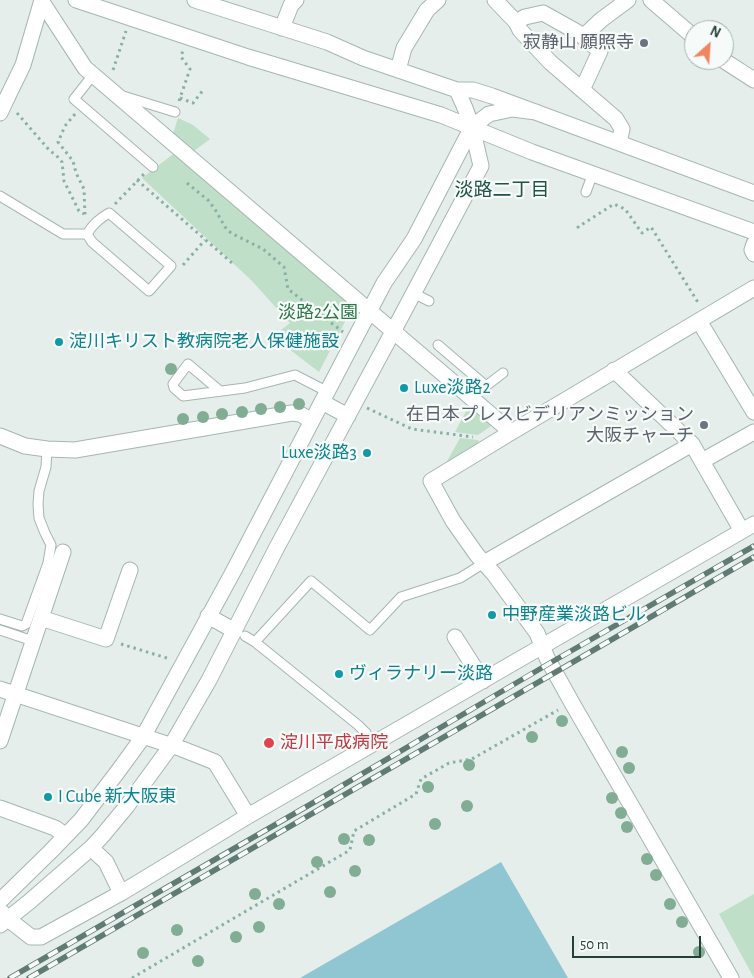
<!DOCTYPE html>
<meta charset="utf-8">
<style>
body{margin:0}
#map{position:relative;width:754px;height:978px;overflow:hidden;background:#e5eeea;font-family:"Alegreya Sans",sans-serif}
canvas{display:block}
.north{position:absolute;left:684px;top:20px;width:50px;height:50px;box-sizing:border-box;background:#f6faf8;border:1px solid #a2b0ac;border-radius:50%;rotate:26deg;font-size:14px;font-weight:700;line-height:20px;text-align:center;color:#244039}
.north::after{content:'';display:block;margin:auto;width:18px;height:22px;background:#f08661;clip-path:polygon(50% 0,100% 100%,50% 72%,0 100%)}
.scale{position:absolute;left:572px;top:936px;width:129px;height:22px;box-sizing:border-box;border:2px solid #244039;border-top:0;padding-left:6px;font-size:15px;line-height:18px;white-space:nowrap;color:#244039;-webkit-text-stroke:4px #f6faf8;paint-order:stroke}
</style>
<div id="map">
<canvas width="754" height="978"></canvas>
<div class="north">N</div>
<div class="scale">50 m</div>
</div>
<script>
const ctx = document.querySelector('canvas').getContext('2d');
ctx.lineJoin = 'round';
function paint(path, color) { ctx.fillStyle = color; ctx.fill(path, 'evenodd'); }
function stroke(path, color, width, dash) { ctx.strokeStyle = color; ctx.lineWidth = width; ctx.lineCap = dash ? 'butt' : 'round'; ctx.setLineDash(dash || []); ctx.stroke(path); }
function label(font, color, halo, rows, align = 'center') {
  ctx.font = font + ' "Alegreya Sans","Noto Sans JP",sans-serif'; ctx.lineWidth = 4.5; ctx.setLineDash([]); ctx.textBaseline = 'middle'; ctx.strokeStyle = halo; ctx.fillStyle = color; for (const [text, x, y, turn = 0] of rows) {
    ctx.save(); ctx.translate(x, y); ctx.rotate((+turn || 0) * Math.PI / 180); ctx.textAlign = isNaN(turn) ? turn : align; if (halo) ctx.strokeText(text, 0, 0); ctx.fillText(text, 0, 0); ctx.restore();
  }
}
const green = new Path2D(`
 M178,118L193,125L210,139L194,151L173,134Z
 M178,154L353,306L319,372L289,349L275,335L290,323L252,281L142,178L172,155Z
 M470,404L494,424L478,435L455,432Z
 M460,438L478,440L479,443L445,465Z
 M754,894V978L719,914Z`);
const water = new Path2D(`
 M501,862L568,978H300Z`);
const path = new Path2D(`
 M113,70L126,31
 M180,98L193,103L204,89
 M179,101L190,69L181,57L183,50
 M17,113L50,151L56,155L62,162L64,181L79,211L84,214
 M75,114L65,126L58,142L73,161L76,173L84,189L85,215
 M137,180L232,263
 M187,183L209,201L216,211L225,227L231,233L263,249L284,267L288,289L343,332
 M115,204L144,174
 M579,228L578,227L614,204L625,209L642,233L651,227L699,304
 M183,265L205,240
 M367,408L412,429L473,437
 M121,644L170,659
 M132,978L350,850L354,831L416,794L421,779L449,763L472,759L558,710`);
const lane = new Path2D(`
 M93,75L74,99L153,167
 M123,96L175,112
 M586,192L593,173
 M0,196L63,234H87
 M109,213L171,266L149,291L92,242L87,234C93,224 99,219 109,213Z
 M413,293L429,301
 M438,345L486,386L503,373
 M220,391L188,364L173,384L174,388L183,396L245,388L295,375L328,392
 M0,619L22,626L26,624L48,563L51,545L45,533L39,518L38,504L39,491L46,467L47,449
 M0,630L33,641
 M245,636L255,642L358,725L366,733L372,744
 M255,642L311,581L370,630L401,597L460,578L484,563`);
const street = new Path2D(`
 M76,0L248,57L441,115L532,152L754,232
 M195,0L327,42L363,58L457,90H473L492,96L754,193
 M495,0L516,22L520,30L550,62L616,119L622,129L619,143
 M651,0L694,37
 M42,2L85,68L503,425L510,433
 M516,22L525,17L543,13L577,32L600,51L582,90
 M282,28L291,5L296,0
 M583,37L601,20L628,0
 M723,60L754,80
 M398,70L404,48L427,10L438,0
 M7,98L23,65L42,0
 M754,244L752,250L754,254
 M699,321L754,412
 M614,370L692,444L742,531
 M322,402L348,416
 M0,436L25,446L47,449L75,450L292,413L300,414L312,421
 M702,461L754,432
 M484,563L692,444
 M208,616L235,631
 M41,618L106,639L130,570
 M455,637L483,681
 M0,689L182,749L215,762L248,816
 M0,741L63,552
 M0,808L55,828L65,835
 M91,848L106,862L121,893
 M0,901L50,852L81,820L119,770L143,737L233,572L384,283L414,239L472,127L489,114L512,109L536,112
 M3,913L8,919L31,937H41L121,893L248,816L754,524
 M0,925L29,902L91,848L103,835L127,806L171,746L209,680L276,549L403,313L481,166L472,127L465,108L457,90
 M731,978L572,703L547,658L537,633L494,574L477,555L453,521L431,481L510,433L754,288`);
const secondary = new Path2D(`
 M0,113L7,98`);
const rail = new Path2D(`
 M10,978L311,804L550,663L754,546
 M29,978L754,557`);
const trees = [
 [171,369],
 [299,404],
 [280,407],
 [261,409],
 [242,412],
 [222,414],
 [203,417],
 [183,419],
 [562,721],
 [532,737],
 [622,752],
 [469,765],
 [629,768],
 [428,787],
 [612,798],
 [467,806],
 [621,813],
 [435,824],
 [627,827],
 [344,839],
 [369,840],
 [647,859],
 [317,862],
 [355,871],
 [656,875],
 [330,892],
 [255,894],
 [279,904],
 [670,904],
 [682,922],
 [259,927],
 [177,930],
 [236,937],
 [699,952],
 [143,953],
 [198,961]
];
const markers = [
 [644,43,5,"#6b7280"],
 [59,342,5,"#0f9aa8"],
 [404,388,5,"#0f9aa8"],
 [704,425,5,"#6b7280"],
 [367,453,5,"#0f9aa8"],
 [492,615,5,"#0f9aa8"],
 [339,674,5,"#0f9aa8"],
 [269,743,6,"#e0444e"],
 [48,797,5,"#0f9aa8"]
];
const worshipNames = [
 ["寂静山 願照寺",634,43],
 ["在日本プレスビデリアンミッション",694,415],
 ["大阪チャーチ",694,436]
];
const parkNames = [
 ["淡路2公園",318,313]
];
const cultureNames = [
 ["淀川キリスト教病院老人保健施設",69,342],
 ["Luxe淡路2",414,388],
 ["Luxe淡路3",357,453,"right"],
 ["中野産業淡路ビル",502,615],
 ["ヴィラナリー淡路",349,674],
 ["I Cube 新大阪東",58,797]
];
const healthNames = [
 ["淀川平成病院",280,743]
];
const neighbourhoodNames = [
 ["淡路二丁目",502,190]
];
paint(green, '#bfdfc8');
paint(water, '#8fc6d2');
stroke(lane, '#a7b6b1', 11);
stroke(street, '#a7b6b1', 17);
stroke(secondary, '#a4bab2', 17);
stroke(path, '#86b1a4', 3, [2.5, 4]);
stroke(lane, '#fff', 9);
stroke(street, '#fff', 15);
stroke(secondary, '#fff', 15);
stroke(rail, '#5f7b74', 5.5);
stroke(rail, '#f6faf8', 4, [11]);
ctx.fillStyle = '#80ad93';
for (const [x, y] of trees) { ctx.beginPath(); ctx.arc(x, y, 6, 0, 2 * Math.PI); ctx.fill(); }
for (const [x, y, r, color] of markers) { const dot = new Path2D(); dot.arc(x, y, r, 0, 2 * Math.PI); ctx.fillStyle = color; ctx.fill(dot); stroke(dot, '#f6faf8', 2); }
label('18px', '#5b616d', '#f6faf8', worshipNames, 'right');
label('18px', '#2e774b', '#f6faf8', parkNames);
label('18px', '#0d838f', '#f6faf8', cultureNames, 'left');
label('18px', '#be3a42', '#f6faf8', healthNames, 'left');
label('19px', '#205247', '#f6faf8', neighbourhoodNames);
</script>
